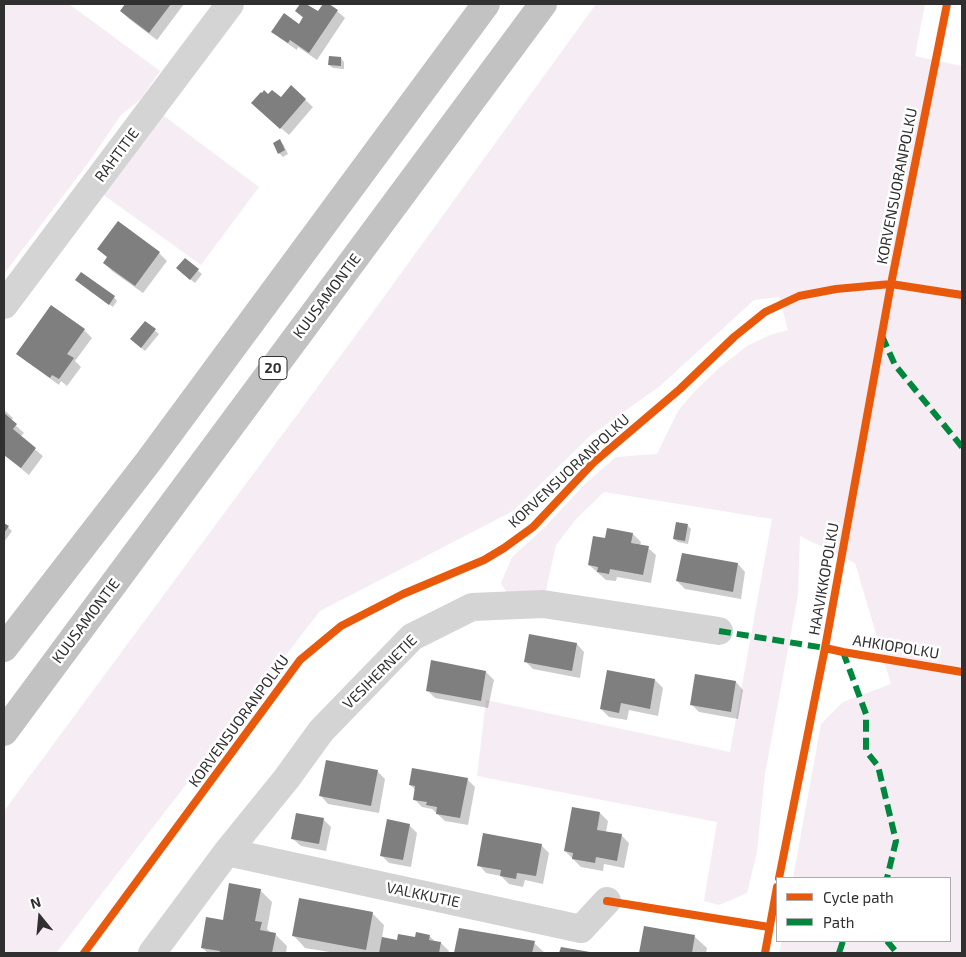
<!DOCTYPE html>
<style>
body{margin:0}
#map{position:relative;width:966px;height:957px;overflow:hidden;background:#fff;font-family:"Exo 2",sans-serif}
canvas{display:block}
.frame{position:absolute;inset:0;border:5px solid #303030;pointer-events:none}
.legend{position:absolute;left:776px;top:877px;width:175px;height:65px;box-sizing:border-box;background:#fff;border:1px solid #acacac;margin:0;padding:6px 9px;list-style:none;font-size:15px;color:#303030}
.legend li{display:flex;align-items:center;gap:10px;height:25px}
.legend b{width:25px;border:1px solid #acacac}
.north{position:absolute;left:15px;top:892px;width:50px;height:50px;-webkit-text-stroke:4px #fff;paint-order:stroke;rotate:343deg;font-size:14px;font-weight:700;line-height:20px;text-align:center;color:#303030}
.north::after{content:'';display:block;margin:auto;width:18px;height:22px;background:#303030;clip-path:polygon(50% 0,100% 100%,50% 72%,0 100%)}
</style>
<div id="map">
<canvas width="966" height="957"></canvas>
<div class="frame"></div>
<ul class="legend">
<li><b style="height:6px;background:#e8590c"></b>Cycle path</li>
<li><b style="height:6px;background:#00873e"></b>Path</li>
</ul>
<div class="north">N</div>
</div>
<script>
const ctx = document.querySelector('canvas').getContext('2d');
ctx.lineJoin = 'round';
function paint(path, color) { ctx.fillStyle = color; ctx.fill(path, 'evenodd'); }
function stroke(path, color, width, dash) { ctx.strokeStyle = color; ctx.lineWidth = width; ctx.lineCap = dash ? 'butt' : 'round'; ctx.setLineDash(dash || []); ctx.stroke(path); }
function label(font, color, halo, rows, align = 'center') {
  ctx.font = font + ' "Exo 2",sans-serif'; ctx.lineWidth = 5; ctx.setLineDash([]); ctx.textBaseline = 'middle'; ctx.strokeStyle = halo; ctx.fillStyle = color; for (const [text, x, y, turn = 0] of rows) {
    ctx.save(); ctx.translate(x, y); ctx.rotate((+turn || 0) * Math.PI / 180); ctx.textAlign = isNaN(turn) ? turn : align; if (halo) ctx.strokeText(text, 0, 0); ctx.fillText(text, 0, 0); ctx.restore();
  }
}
const green = new Path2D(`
 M4,4H69L160,71L141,99L121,115L91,159L4,274Z
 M596,4H925L915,56L962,66V953H779L782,941H950V878H793L821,724L843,702L891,684L855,563L800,536L798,595L765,774L757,852L747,893L719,905L704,901L717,822L477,776L486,700L730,752L772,519L604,492L577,518L556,545L543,604H513L501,583L512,557L543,529L585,484L616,457L657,454L678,411L695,391L719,368L747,346L770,335L788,330L779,297L754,300L660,386L590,436L513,511L320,611L56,953H4V811L373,312Z
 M160,113L259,187L201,265L101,193Z`);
const shadow = new Path2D(`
 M127,4H184L157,40L129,19L121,11Z
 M301,4H304L318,13L324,4H327L337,11L345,18L317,60L298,47L297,50L281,39L273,32L300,25L304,19L296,11Z
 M341,58L344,62V69L333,68L329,65Z
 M291,87L313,107L289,135L261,111L268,96L281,99Z
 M280,141L283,144L288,154L283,157L279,153Z
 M159,253L167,261L143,293L112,271L104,263Z
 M185,259L202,274L195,283L181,272Z
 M80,283L114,297L117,301L113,307Z
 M145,322L159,334L145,351L135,342Z
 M84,330L92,338L75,361L81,367L67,386L61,381L59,385L26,361L18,353Z
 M4,410L13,418L11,421L24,433L20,437L43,456L29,475L4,455Z
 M4,524L12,531L4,542Z
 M687,525L691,529L688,544L678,542L674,539Z
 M633,534L641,542L640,546L648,548L656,555L651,583L617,577L616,581L606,580L589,565L606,540Z
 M738,564L745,572L741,599L685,589L677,581Z
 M577,644L584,652L580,678L533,669L525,661Z
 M486,672L494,680L488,708L435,698L427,690Z
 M655,680L663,688L658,716L629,710L627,720L609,717L601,709Z
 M736,682L743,690L738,719L699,712L691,704Z
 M377,771L385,779L379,813L328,804L321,796Z
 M467,779L475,787L468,825L445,821L432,809L422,807L414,799L416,790L410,785Z
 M573,808L600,813L608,821L606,832L621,835L629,843L624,868L604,864L603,871L581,867L565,851Z
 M323,819L331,827L326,851L301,846L293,839Z
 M409,825L417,833L411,867L389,863L381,855Z
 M541,845L549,853L543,884L525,880L523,887L509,884L501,876L486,873L479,865Z
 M260,890L272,902L267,929L271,933L275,934L287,946L286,953H208L202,948L224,921Z
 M372,913L384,925L382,938L398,941L429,936L436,942L441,943L449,951L448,953H335L305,948L294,936Z
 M645,928L695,937L707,948L706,953H640Z
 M460,929L534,943L545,953H456Z`);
const building = new Path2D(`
 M125,4H171L149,33L120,11Z
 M300,4H306L318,11L323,4H329L338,10L309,53L290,40L288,43L271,32L284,13L299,24L303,17L295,11Z
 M329,56L341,57V66L328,65Z
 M291,85L306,99L280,129L251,103L261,92L262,93L264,90L268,94L272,90L281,97Z
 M280,139L285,150L278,154L273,143Z
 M118,221L160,252L135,286L103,263L107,257L97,249Z
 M185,258L199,269L190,280L176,268Z
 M81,272L115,296L109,305L75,280Z
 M51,305L85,329L67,354L74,358L59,379L52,375L50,378L16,354Z
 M145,321L156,329L141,348L130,339Z
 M4,413L17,424L13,429L36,448L21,468L4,455Z
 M676,522L688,524L685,541L673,539Z
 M4,523L9,526L4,533Z
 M607,528L633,533L631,543L649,546L643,575L610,569L609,574L597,572L598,567L588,565L593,536L605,538Z
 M682,553L738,563L733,592L676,581Z
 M529,634L577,643L572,671L524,662Z
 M431,660L486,671L481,701L426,691Z
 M607,670L655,679L650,709L621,703L619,713L600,709Z
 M695,674L736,681L731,712L690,705Z
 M326,760L378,770L371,806L319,796Z
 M412,768L468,778L460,818L436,814L437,807L426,805L427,802L413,800L415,786L409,785Z
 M572,807L600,812L597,830L622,834L617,861L596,857L595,863L572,859L573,853L564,851Z
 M296,813L324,818L319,844L291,839Z
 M387,819L410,824L403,860L380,856Z
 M483,833L542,844L536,876L517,873L516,879L500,876L501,870L477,866Z
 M229,883L261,889L255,921L262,922L260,930L276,933L272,953H219L220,951L201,948L206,917L223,920Z
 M299,898L373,912L366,950L292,936Z
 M644,926L695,935L692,953H639Z
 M459,928L535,941L532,953H454Z
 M416,932L430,935L429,940L441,942L439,953H379L382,937L397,940L398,934L415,937Z
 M561,947L590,952V953H559Z`);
const minor = new Path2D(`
 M4,305L230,4
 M227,852L581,929L607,901
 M152,953L227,852L287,778L321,731L412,637L472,607L543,604L719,631`);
const highway = new Path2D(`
 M4,648L148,462L486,4
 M4,732L543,4`);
const quiet = new Path2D(`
 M882,336L895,365L962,447
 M719,631L825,648
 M843,652L866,714V751L878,766L896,841L887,878
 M887,941L897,953
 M839,953L843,941`);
const cycleway = new Path2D(`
 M825,648L843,652L962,672
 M779,878L825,648L891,284L947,4
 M607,901L769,927
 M84,953L300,660L341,626L403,594L484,560L504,548L533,527L593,463L680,389L734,337L765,312L799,296L836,289L891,284L962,295
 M765,953L777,887`);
const shields = [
 [273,368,28]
];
const shieldNames = [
 ["20",273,368]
];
const streetNames = [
 ["RAHTITIE",117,155,-53],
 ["KORVENSUORANPOLKU",897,186,-79],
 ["KUUSAMONTIE",327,296,-53],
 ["KORVENSUORANPOLKU",569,471,-43],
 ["HAAVIKKOPOLKU",824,579,-80],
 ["KUUSAMONTIE",86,621,-53],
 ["AHKIOPOLKU",896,647,9],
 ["VESIHERNETIE",380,672,-45],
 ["KORVENSUORANPOLKU",239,721,-54],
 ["VALKKUTIE",423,895,12]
];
paint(green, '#f6ecf3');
paint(shadow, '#0003');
paint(building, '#7f7f7f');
stroke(minor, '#d4d4d4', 28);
stroke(highway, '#c2c2c2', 28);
stroke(quiet, '#00873e', 6, [12, 6]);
stroke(cycleway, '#e8590c', 8);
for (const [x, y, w] of shields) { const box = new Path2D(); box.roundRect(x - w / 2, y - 11.5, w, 23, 4); ctx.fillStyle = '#fff'; ctx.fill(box); stroke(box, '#303030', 1); }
label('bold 14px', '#303030', null, shieldNames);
label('15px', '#303030', '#fff', streetNames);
</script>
